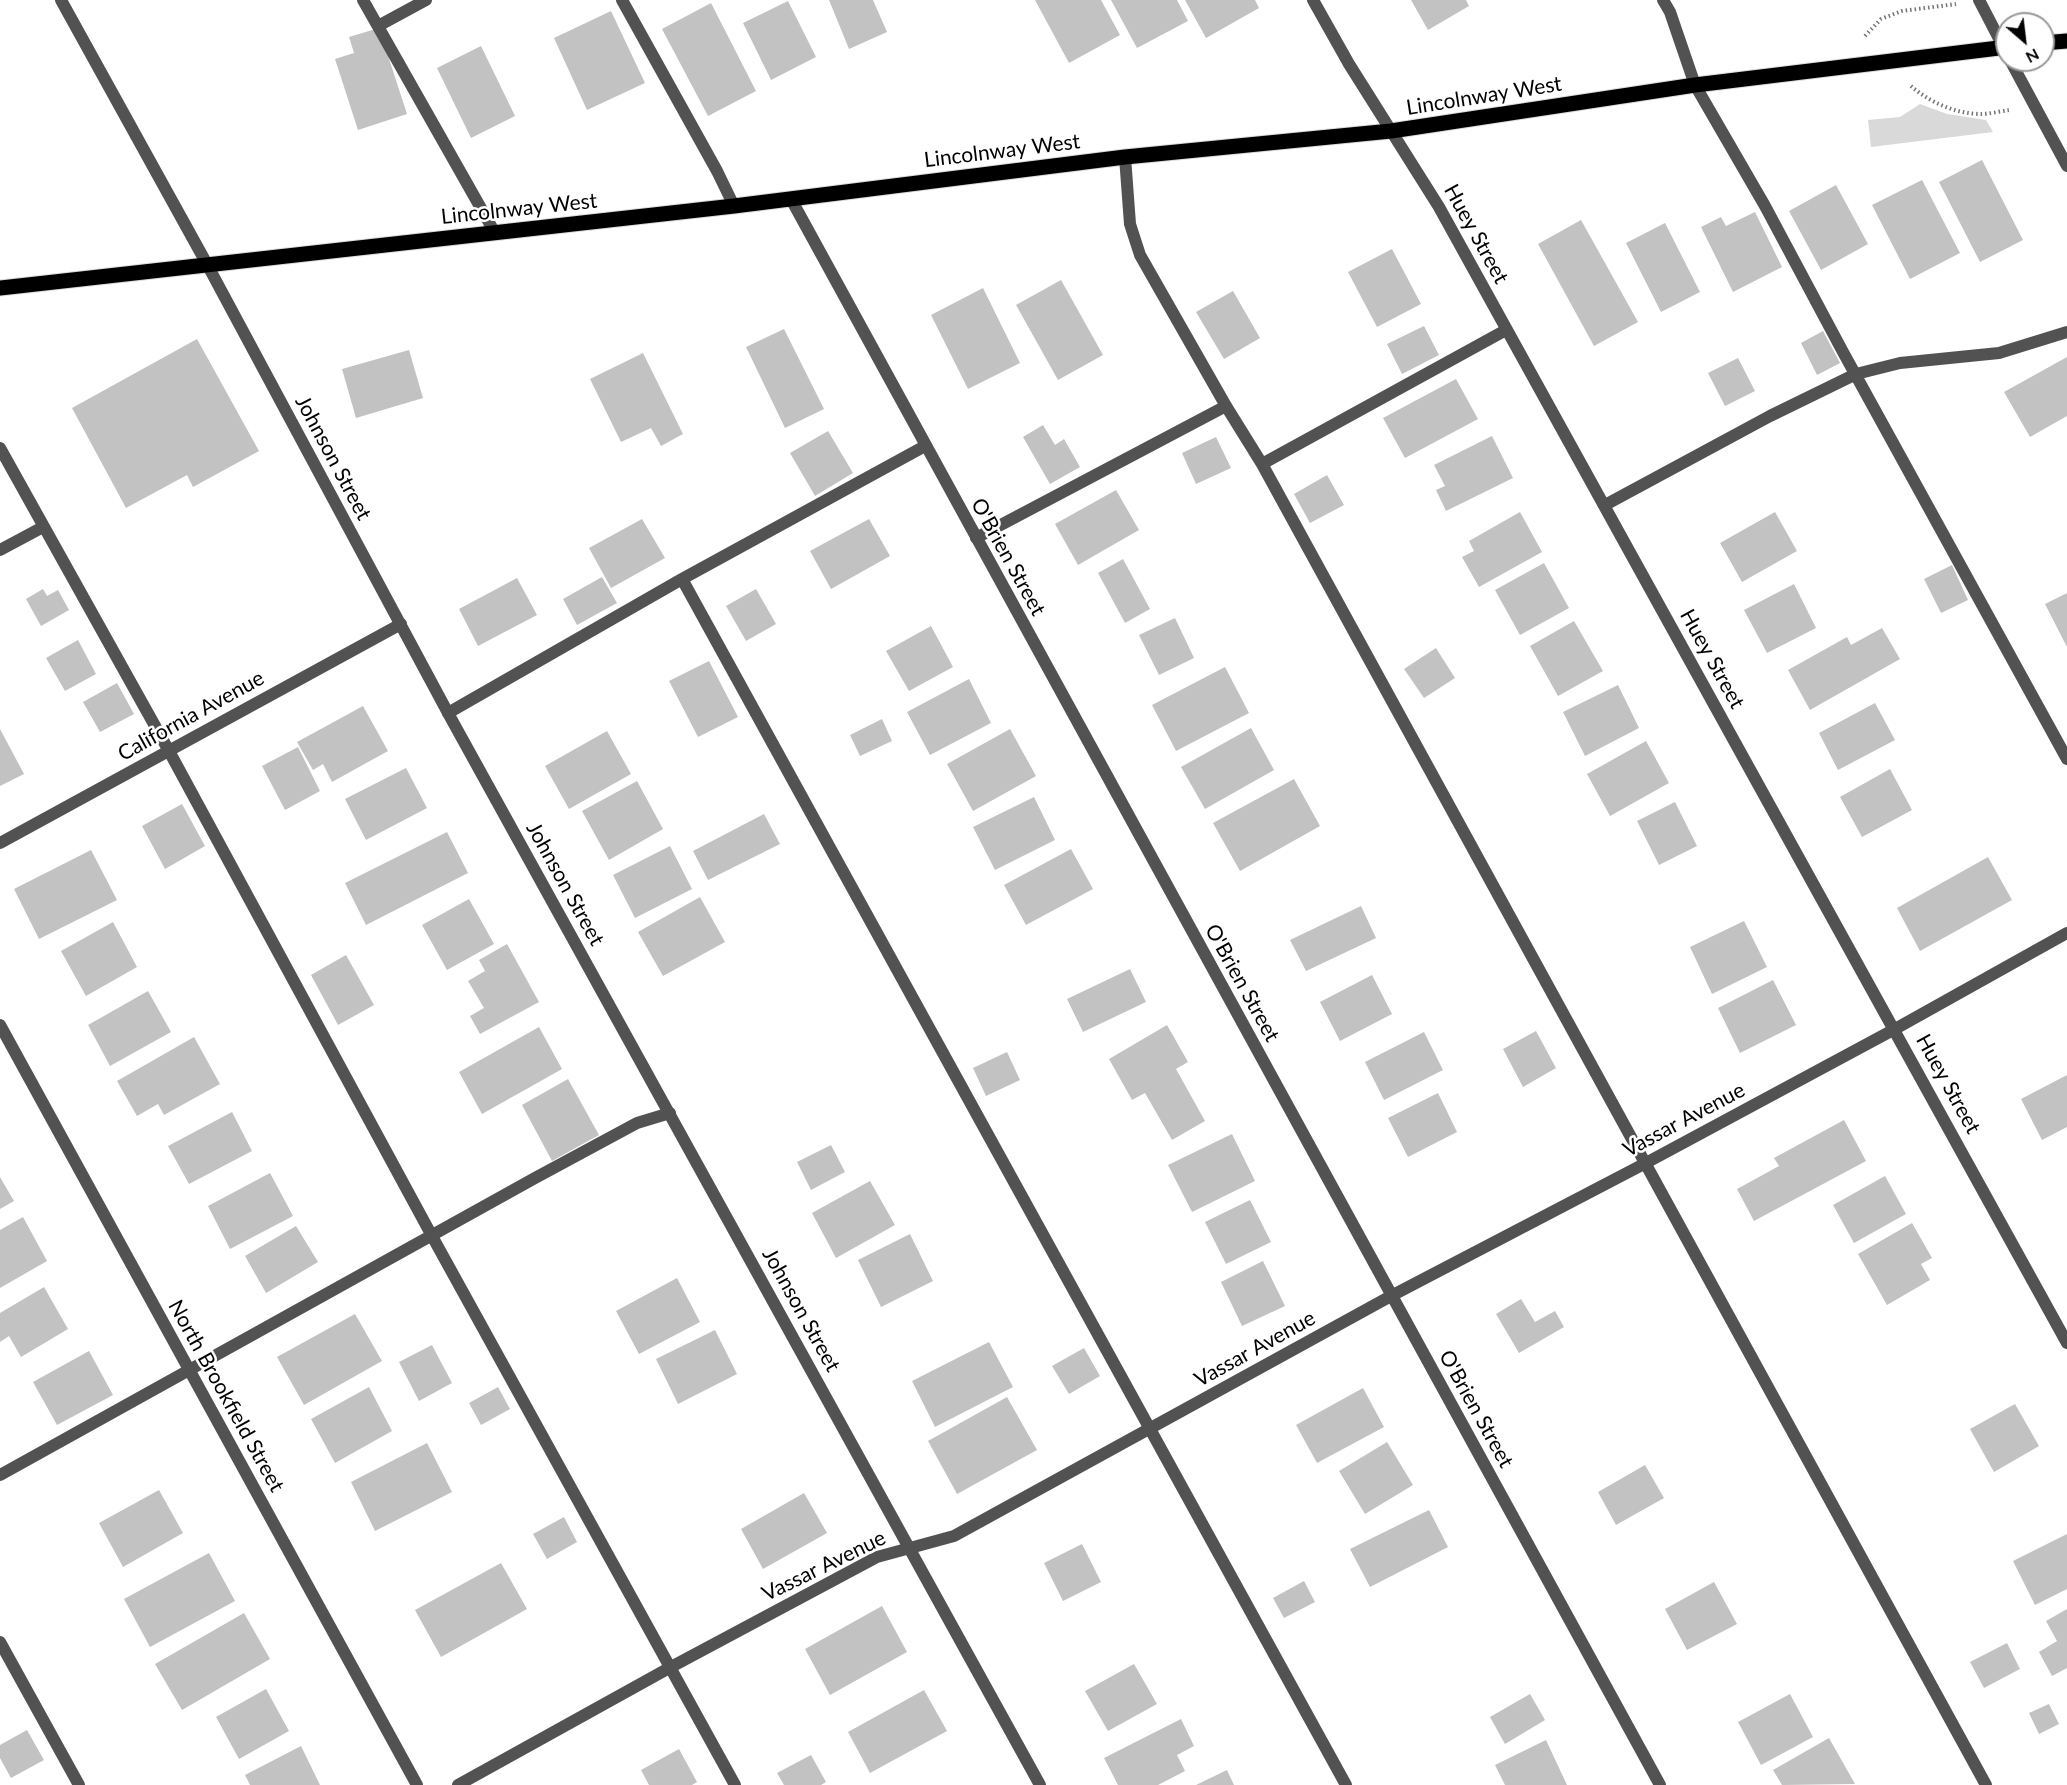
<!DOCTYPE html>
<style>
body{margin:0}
#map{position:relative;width:2067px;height:1785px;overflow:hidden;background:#fff;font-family:Lato,sans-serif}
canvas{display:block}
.north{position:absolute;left:1995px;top:12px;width:60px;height:60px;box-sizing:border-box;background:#fff;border:2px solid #999;border-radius:50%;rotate:152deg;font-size:16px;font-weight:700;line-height:24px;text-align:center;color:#000}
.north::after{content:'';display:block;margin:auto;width:21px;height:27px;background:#000;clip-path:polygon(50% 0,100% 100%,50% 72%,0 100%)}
</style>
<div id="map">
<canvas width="2067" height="1785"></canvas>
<div class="north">N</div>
</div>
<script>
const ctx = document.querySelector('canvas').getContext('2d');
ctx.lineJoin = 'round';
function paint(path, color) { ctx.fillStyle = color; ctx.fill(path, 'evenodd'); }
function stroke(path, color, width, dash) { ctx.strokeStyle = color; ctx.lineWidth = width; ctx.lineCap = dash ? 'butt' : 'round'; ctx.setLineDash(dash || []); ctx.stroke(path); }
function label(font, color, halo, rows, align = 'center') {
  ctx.font = font + ' Lato,sans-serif'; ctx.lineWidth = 5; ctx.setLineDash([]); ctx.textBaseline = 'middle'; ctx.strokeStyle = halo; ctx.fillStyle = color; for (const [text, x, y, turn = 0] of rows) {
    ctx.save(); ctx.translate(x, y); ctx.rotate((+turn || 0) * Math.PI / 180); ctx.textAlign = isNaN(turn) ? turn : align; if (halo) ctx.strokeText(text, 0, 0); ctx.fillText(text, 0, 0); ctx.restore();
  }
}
const green = new Path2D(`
 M1920,104L1947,114L1986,120L1993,132L1871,147L1868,120L1900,117Z`);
const building = new Path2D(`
 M829,0H873L887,32L849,49Z
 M1035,0H1101L1120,35L1069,63Z
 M1111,0H1177L1188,21L1137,48Z
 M1185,0H1255L1259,8L1206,38Z
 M1411,0H1466L1469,6L1428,30Z
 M788,1L816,57L771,80L743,23Z
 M711,3L756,91L708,116L662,29Z
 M611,11L645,83L587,110L554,38Z
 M379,28L407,114L358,130L335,59L354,53L349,37Z
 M481,46L515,116L471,138L437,68Z
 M1982,160L2023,240L1980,262L1939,182Z
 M1922,180L1960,253L1910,279L1872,205Z
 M1836,185L1868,244L1821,270L1789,211Z
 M1755,212L1782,267L1733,292L1701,227L1721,217L1726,226Z
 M1581,220L1638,322L1594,346L1538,244Z
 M1665,223L1700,292L1661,312L1626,243Z
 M1392,249L1421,304L1377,327L1348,272Z
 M1061,280L1103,355L1058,380L1016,305Z
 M983,288L1020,363L968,389L931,315Z
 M1233,291L1260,338L1224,359L1196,312Z
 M1424,326L1439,355L1402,374L1387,344Z
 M784,329L824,409L785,428L746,347Z
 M1823,331L1840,363L1817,375L1801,343Z
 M197,339L259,451L193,487L187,475L126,508L72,408Z
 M409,350L423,398L356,418L342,369Z
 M643,353L683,434L661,446L651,428L621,442L590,379Z
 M2067,357V416L2030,437L2004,392Z
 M1738,358L1755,391L1725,406L1708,373Z
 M1456,379L1478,419L1405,458L1383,418Z
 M1043,425L1055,445L1064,439L1080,467L1050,484L1023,437Z
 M828,431L853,473L815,496L790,453Z
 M1492,436L1513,478L1446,511L1436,490L1445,486L1434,465Z
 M1216,437L1231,468L1196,484L1182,453Z
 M1327,475L1344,505L1310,523L1294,494Z
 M1116,490L1139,530L1078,565L1055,524Z
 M1520,512L1542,552L1479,587L1462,557L1474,551L1469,541Z
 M1775,512L1797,551L1742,582L1720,543Z
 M642,519L665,558L611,588L589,548Z
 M869,519L890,556L831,589L810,551Z
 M1123,559L1150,609L1125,623L1098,573Z
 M1544,563L1569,608L1520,635L1495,590Z
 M1952,565L1968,600L1941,613L1924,579Z
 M602,577L617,603L577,625L563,599Z
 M517,578L537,615L478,646L459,609Z
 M1794,584L1816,628L1767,653L1744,610Z
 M43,589L47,596L58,590L69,610L41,626L26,599Z
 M756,589L776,624L746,641L726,606Z
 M2067,593V647L2045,604Z
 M1175,618L1194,658L1159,675L1139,635Z
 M1574,621L1603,671L1558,696L1530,646Z
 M931,626L953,667L909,691L886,651Z
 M1882,628L1900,659L1810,710L1788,670L1847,637L1851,645Z
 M78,640L96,674L65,691L46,658Z
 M1436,648L1455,678L1424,698L1404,669Z
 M709,661L738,717L698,737L669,681Z
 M1225,667L1249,713L1176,751L1152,705Z
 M969,679L991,723L930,755L907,712Z
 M117,683L134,714L100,732L83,702Z
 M1618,685L1639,728L1585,756L1563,712Z
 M1875,703L1895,740L1838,770L1819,733Z
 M363,706L388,751L332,782L323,764L313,770L297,742Z
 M882,719L892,741L860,756L850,735Z
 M1251,728L1274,770L1205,809L1181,767Z
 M0,729L24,774L0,786Z
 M1010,729L1036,776L973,811L947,764Z
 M607,731L631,774L569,809L545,766Z
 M1646,741L1669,783L1610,816L1587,774Z
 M298,747L320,791L285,810L262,766Z
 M406,768L427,808L366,840L345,799Z
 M1890,769L1912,810L1862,837L1840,797Z
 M1294,779L1320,826L1240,871L1213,823Z
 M637,781L663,829L609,860L582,811Z
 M1034,797L1055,840L995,870L973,827Z
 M1675,802L1697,846L1659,865L1637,821Z
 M182,804L205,846L165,869L142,826Z
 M764,814L780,844L708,880L693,851Z
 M447,832L468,873L366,925L345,883Z
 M670,846L692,889L635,918L613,875Z
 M1071,849L1093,889L1026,925L1004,885Z
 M91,850L117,900L39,939L14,889Z
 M1988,857L2012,900L1920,951L1897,908Z
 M700,897L725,942L663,976L638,932Z
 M469,899L494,944L447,970L422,925Z
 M1361,906L1376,938L1306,971L1290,940Z
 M1744,921L1767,967L1712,994L1690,947Z
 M113,922L137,967L86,996L61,951Z
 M507,944L539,1002L480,1034L470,1016L484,1008L468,981L485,971L479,960Z
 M346,955L374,1005L338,1025L311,975Z
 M1130,969L1146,1002L1083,1032L1067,999Z
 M1372,975L1392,1014L1340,1041L1320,1002Z
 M1773,980L1796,1025L1740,1053L1718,1008Z
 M148,991L171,1032L110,1066L88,1025Z
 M1167,1025L1188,1062L1176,1069L1205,1121L1172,1140L1145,1093L1132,1100L1109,1059Z
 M539,1027L562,1069L482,1114L459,1072Z
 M1536,1031L1556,1068L1523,1087L1503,1049Z
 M1424,1032L1443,1070L1384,1100L1365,1062Z
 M194,1037L220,1084L164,1115L158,1104L137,1116L117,1081Z
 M1007,1052L1020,1080L986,1096L973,1068Z
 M2067,1075V1127L2042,1140L2021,1099Z
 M568,1079L599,1135L552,1161L522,1105Z
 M1438,1093L1457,1132L1408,1157L1388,1118Z
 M232,1112L252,1151L189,1184L168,1146Z
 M1844,1120L1866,1161L1754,1221L1737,1189L1779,1166L1774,1158Z
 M1232,1134L1255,1181L1192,1212L1168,1165Z
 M831,1145L845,1172L811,1190L797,1162Z
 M270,1173L293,1216L230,1249L208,1206Z
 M1885,1176L1906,1214L1854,1243L1833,1205Z
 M0,1177L14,1201L0,1209Z
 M870,1181L895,1225L836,1258L812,1213Z
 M1250,1200L1271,1242L1226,1264L1205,1222Z
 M23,1217L47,1261L0,1288V1230Z
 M1912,1223L1932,1258L1921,1264L1930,1280L1887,1305L1858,1254Z
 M296,1226L318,1262L266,1293L245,1256Z
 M910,1234L933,1281L881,1307L858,1260Z
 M1263,1261L1285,1306L1242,1326L1221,1282Z
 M677,1278L700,1322L639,1354L616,1311Z
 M44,1287L68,1329L21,1357L9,1336L0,1342V1313Z
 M1521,1299L1535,1322L1555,1311L1564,1327L1519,1353L1496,1314Z
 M355,1314L382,1361L304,1405L277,1357Z
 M715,1330L737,1374L678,1404L656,1359Z
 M989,1342L1013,1387L935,1427L912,1381Z
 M432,1345L452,1383L419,1401L399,1362Z
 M1084,1348L1100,1376L1069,1394L1052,1366Z
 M89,1351L113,1395L57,1425L33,1382Z
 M369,1387L392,1431L335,1463L311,1419Z
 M498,1387L510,1409L481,1425L469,1403Z
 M1363,1388L1384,1427L1317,1463L1296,1425Z
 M1007,1397L1037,1450L957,1494L928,1441Z
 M2015,1404L2039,1446L1994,1472L1970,1429Z
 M1387,1442L1413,1485L1365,1514L1339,1471Z
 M427,1443L452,1492L375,1531L351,1482Z
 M1645,1465L1664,1498L1616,1525L1598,1492Z
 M159,1490L183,1533L123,1567L99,1523Z
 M804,1493L827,1533L763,1569L741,1529Z
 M1429,1510L1448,1547L1370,1587L1350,1549Z
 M564,1517L577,1542L547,1559L533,1534Z
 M2067,1534V1589L2035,1605L2013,1561Z
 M1082,1544L1101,1582L1063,1601L1044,1563Z
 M209,1553L235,1601L150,1647L124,1599Z
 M501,1563L527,1609L441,1657L415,1610Z
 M1304,1581L1315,1602L1284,1618L1273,1598Z
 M1714,1582L1737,1624L1687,1650L1665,1609Z
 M882,1606L907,1652L830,1695L805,1649Z
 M2067,1609V1668L2052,1676L2039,1652L2057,1641L2046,1621Z
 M244,1613L270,1659L182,1710L155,1664Z
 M2007,1643L2020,1669L1984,1688L1970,1662Z
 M1134,1664L1157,1704L1108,1731L1085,1691Z
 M266,1689L289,1731L239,1759L216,1717Z
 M924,1690L947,1731L870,1773L848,1732Z
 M1530,1694L1545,1720L1505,1744L1490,1717Z
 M1790,1694L1813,1737L1761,1765L1738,1722Z
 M2049,1704L2059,1724L2039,1734L2029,1713Z
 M1181,1719L1194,1746L1177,1755L1185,1771L1158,1785H1118L1104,1758Z
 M27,1730L44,1760L11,1778L0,1758V1745Z
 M1829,1738L1855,1784L1782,1785L1773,1770Z
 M1546,1740L1567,1785H1505L1495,1765Z
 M301,1746L320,1785H250L245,1775Z
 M679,1749L697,1782L692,1785H649L641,1770Z
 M811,1755L826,1782L821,1785H784L777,1773Z
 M1227,1770L1234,1785H1196Z`);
const path = new Path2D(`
 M1865,36L1881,19L1902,11L1956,4
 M1911,86C1929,102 1956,114 1981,114C1990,114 2001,111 2010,110`);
const service = new Path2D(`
 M363,0L495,233
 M622,0L717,171L734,206
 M1663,0L1670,12L1695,85L1765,206L1843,352L2067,759
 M378,26L426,0
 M1125,157L1130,224L1140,255L1226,406L1262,464L1986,1785
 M0,448L169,751L432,1236L735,1785
 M1262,464L1506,330
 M1605,505L1770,416L1856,374L1900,363L1999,353L2067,332
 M976,538L1226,406
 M0,550L43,527
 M682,579L1346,1785
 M448,713L682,579L925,446
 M0,1475L535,1178L637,1123L670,1113
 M0,1642L79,1785`);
const minor = new Path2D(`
 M61,0L208,266
 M1313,0L1349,64L1439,207L2067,1343
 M1979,0L2007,54
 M2010,60L2067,166
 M791,199L1660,1785
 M0,843L401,624
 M0,1025L417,1785
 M458,1785L671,1667L877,1557L954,1536L1391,1296L1644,1164L1895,1029L2067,933`);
const tertiary = new Path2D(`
 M208,266L448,713L1040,1785`);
const primary = new Path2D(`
 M2043,43L2067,41
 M0,288L734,206L1125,157L1391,131L1695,85L2007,47`);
const streetNames = [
 ["Lincolnway West",1484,96,-9],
 ["Lincolnway West",1002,151,-7],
 ["Lincolnway West",519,209,-6],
 ["Huey Street",1476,234,61],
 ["Johnson Street",333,458,62],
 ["O'Brien Street",1008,557,61],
 ["Huey Street",1712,659,61],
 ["California Avenue",191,716,-29],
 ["Johnson Street",565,884,61],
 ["O'Brien Street",1242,983,61],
 ["Huey Street",1948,1084,61],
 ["Vassar Avenue",1684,1120,-28],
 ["Johnson Street",801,1310,61],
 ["Vassar Avenue",1255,1349,-29],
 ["North Brookfield Street",226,1396,61],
 ["O'Brien Street",1476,1409,61],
 ["Vassar Avenue",824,1566,-26]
];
paint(green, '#d9d9d9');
paint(building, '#c2c2c2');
stroke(primary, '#dbdbdb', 17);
stroke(path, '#747474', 4, [1.5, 3]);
stroke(service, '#525252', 12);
stroke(minor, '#525252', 12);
stroke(tertiary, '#525252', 12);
stroke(primary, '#000', 15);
label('21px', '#000', '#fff', streetNames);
</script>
